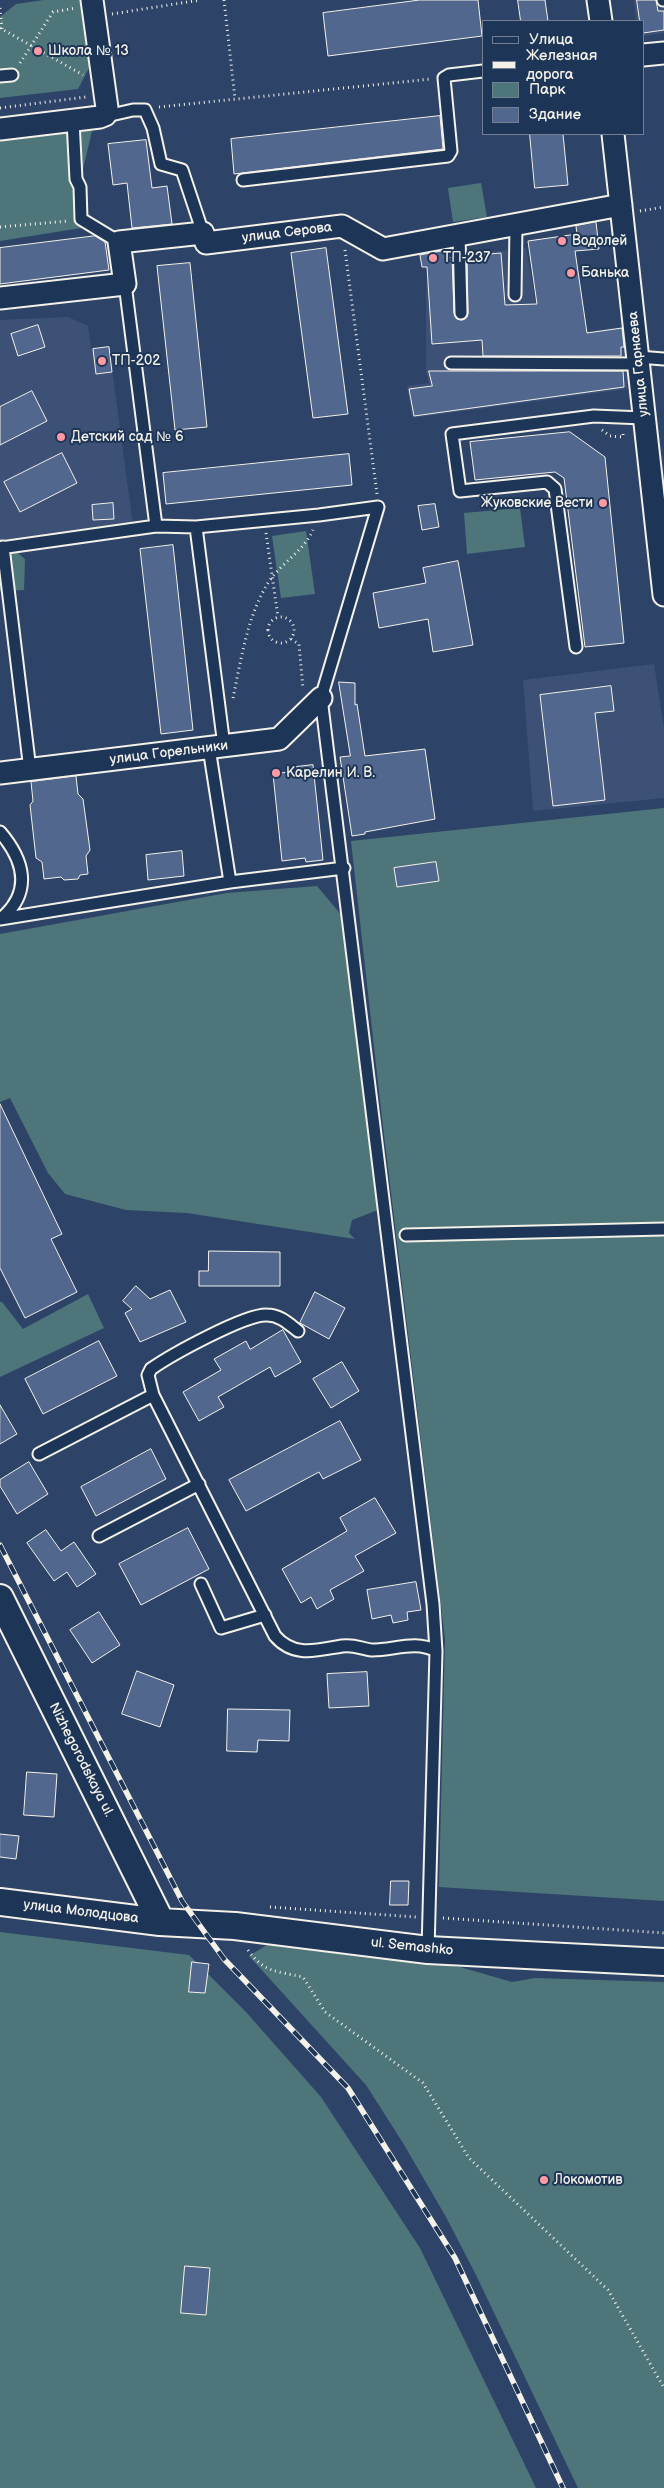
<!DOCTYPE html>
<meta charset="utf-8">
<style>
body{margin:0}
#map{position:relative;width:664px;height:2488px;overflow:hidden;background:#2d4468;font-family:"Balsamiq Sans",sans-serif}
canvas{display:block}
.legend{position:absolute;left:482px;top:20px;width:162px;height:115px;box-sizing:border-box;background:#1d3557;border:1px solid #738091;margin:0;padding:6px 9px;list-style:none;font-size:15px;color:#f4f1e8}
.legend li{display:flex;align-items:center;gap:10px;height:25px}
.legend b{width:25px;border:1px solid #738091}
</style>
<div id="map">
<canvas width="664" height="2488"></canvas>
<ul class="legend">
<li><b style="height:6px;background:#1d3557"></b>Улица</li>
<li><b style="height:6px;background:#f4f1e8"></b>Железная дорога</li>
<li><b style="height:14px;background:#4e767a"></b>Парк</li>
<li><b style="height:14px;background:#51678e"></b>Здание</li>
</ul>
</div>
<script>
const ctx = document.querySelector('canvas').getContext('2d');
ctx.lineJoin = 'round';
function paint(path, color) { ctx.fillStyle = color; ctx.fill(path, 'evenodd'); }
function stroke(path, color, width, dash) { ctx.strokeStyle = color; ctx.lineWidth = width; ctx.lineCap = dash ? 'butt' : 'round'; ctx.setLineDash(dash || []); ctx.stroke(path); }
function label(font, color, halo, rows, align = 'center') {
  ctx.font = font + ' "Balsamiq Sans",sans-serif'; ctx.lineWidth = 4; ctx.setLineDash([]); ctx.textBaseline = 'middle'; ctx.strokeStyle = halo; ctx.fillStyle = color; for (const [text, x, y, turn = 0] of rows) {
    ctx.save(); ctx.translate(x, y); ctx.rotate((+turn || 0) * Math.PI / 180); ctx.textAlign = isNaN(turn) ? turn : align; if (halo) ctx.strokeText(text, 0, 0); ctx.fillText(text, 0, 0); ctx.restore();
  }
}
const built = new Path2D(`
 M634,0H664V33L643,36V21H636Z
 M526,248L542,338L628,326L627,389L412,418L407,386L429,383L426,372V282L456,280L455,256Z
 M68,317L88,326L91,349L109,347L133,525L0,542V320Z
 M654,664L664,728V798L533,811L523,680Z`);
const green = new Path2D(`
 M44,0H82L90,66L78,89L0,98V17L16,4Z
 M97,110L83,169L81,228L0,241V126Z
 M481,183L487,217L453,222L448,188Z
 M520,508L525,547L467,554L464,513Z
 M306,531L315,594L281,598L272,536Z
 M0,538L25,559L24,590L0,591Z
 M664,808V1901L439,1887L445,1639L382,1118L351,841Z
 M317,886L348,923L378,1210L352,1220L349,1233L355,1239L187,1213L126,1210L65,1194L48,1173L10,1098L0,1102V934L227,893Z
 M88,1294L104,1328L0,1377V1302H2L23,1329Z
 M0,1932L189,1955L246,2012L321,2097L420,2248L536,2488H0Z
 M270,1943L367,1957L460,1967L512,1982L535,1978L664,1982V2488H578L475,2273L446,2217L403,2143L366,2085L249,1956Z`);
const building = new Path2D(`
 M420,0H478L482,36L328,56L323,13Z
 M518,0H545L548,21H521Z
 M637,0H656L658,11H664V30L643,33V21H640Z
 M440,116L443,149L234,174L231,139Z
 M530,134H563L568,185L535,188Z
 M146,140L152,188L167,186L172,224L132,228L127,183L113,185L108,144Z
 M596,222L599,249L575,251L587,333L622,328L624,347H621V356H483L482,340L432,344L427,267H422L420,255L446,250L447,258L452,257L454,313L457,319L462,320L467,317L468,313L467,256L501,253L505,305L537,304L528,241L577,234L576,226Z
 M95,236L105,242L109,270L0,284V248Z
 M326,248L348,414L313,418L291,253Z
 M190,263L207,427L175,430L157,266Z
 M38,325L45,347L18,356L11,334Z
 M109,347L112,372L96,374L93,349Z
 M429,371H623L624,387L414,416L409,389L432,386Z
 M32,391L47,421L0,445V407Z
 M570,432L605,457L624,643L585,647L564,478L555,472L475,480L470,442Z
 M62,453L77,483L20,512L4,482Z
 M349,454L352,485L166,504L163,473Z
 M113,503L114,519L93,520L92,505Z
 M435,504L439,527L422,530L418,506Z
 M173,545L193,730L161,734L140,549Z
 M458,561L473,645L433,652L428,619L379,628L373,593L426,583L423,568Z
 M339,682L355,683V705L357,704L365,756L425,749L435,819L365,832V834L352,836L340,757L350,756Z
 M611,686L614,711L595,713L605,800L553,806L540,695Z
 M313,765L323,860L306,862L305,858L282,861L273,774L296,771V767Z
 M76,776L78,794L83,799L90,850L86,856L88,874L80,875L78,879L64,880L61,877L44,879L42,862L36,858L30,805L33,801L31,782Z
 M182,851L184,876L148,880L146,855Z
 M436,862L439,881L397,887L394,868Z
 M0,1104L62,1234L51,1239L77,1292L25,1318L0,1268Z
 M209,1251L280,1252V1286H199V1271H208Z
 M136,1286L150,1299L170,1290L186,1322L140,1342L125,1313L132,1309L123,1301Z
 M315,1292L345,1308L329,1339L300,1323Z
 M283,1330L301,1362L275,1377L270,1367L218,1397L224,1407L199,1421L183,1392L221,1370L214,1359L246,1341L250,1349Z
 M99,1341L117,1376L43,1414L25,1379Z
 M342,1362L359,1391L331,1408L313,1379Z
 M0,1405L17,1434L0,1444Z
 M340,1421L361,1460L323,1479L319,1472L246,1511L229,1480Z
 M151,1449L166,1479L96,1516L81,1487Z
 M29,1462L48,1494L17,1514L0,1486V1480Z
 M375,1498L396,1533L355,1556L364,1571L330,1590L334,1599L317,1609L311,1597L301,1603L282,1569L347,1531L340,1518Z
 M188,1528L209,1569L141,1605L119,1564Z
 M46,1530L61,1551L74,1542L96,1574L77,1587L67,1572L54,1581L27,1543Z
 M416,1582L421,1610L407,1612L408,1620L393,1623L391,1615L372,1619L367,1590Z
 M99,1612L120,1645L92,1663L70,1630Z
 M137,1671L174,1685L160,1727L122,1714Z
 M367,1672L369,1706L329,1708L327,1674Z
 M228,1709L290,1710L289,1741L258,1740L257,1752L227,1751Z
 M27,1772L57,1774L54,1817L24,1815Z
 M0,1834L19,1836L16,1859L0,1857Z
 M391,1881H409L408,1905H390Z
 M192,1962L209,1964L205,1993L189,1992Z
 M185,2266L210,2268L206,2315L181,2313Z`);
const path = new Path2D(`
 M224,0L235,99
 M0,8L2,29
 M112,14L200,0
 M0,28L83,75
 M20,63L53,12L76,8
 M159,107L431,79
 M0,108L86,97V95
 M640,211L664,207
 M0,227L68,221
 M345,250L377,494
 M602,430L610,436L623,437V431
 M266,533L278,617
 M268 630a13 13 0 1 1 26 0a13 13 0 1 1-26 0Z
 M291,639L299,644L303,689
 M233,698C241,660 247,617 268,583C281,563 303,552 313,530
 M270,1907L416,1917
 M443,1918L664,1933
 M248,1950C264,1973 277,1971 303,1977L325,2012L423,2083L469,2158L608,2290L664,2388`);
const service = new Path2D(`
 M663,0H664
 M0,76L12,75
 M102,117L133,110H145L153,128L161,164L182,170L203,233
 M73,121L76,179L80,187L81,219L119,242
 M243,180L448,156L451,151L444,78L449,75L483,71
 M459,235L461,313
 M125,284L156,526
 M515,295L516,224
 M638,357L664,359
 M451,363L639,364
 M196,527L224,746
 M3,547L30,770
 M0,548L156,526L196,527L319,515L378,507L321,698L433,1604L436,1651L428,1950
 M576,647L555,489L547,482L460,491L452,434L594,416L644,418
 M0,832C24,860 32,891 3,917
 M230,882L344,868
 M0,919L230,882L209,748
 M406,1235L664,1229
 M298,1331C289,1324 280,1315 267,1315C245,1314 171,1355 151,1369L148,1375L153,1395L275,1636C294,1658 317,1650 342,1646C354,1644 362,1649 372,1650C395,1650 415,1640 436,1651
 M39,1454L153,1395
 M99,1536L199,1484
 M201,1584L221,1628L265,1615`);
const minor = new Path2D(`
 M598,0L601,21
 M643,55L664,53
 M0,129L100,117L105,115L107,108L92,0
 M613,134L664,595
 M0,298L125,284L119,242L203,233L206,243L342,226L383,249L621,205
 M0,773L279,739L321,698`);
const tertiary = new Path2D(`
 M0,1598L161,1922
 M0,1902L160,1922L235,1926L428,1950L664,1962`);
const rail = new Path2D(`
 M0,1545L182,1901L224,1959L348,2088L455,2258L563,2488`);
const markers = [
 [38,51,5,"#ff9aa2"],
 [562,241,5,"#ff9aa2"],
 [433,258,5,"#ff9aa2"],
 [571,273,5,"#ff9aa2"],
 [102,361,5,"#ff9aa2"],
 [61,437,5,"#ff9aa2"],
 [603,503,5,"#ff9aa2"],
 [276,773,5,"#ff9aa2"],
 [544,2180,5,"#ff9aa2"]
];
const poiNames = [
 ["Школа № 13",48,51],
 ["Водолей",572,241],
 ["ТП-237",443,258],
 ["Банька",581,273],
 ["ТП-202",112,361],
 ["Детский сад № 6",71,437],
 ["Жуковские Вести",593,503,"right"],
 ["Карелин И. В.",286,773],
 ["Локомотив",554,2180]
];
const streetNames = [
 ["улица Серова",287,233,-7],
 ["улица Гарнаева",639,364,-96],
 ["улица Горельники",169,753,-7],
 ["Nizhegorodskaya ul.",81,1760,63],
 ["улица Молодцова",81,1912,7],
 ["ul. Semashko",412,1947,6]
];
paint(built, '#3c5175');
paint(green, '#4e767a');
paint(building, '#51678e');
stroke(building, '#f4f1e8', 1);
stroke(service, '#f4f1e8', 15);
stroke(minor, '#f4f1e8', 25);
stroke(tertiary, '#f4f1e8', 30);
stroke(path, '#f4f1e8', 3, [1, 4]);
stroke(service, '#1d3557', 11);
stroke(minor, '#1d3557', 21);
stroke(tertiary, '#1d3557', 26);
stroke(rail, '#f4f1e8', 5.5);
stroke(rail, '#1d3557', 4, [11]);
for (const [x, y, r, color] of markers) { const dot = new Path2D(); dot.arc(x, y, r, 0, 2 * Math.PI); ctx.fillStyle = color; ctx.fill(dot); stroke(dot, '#1d3557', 2); }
label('14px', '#f4f1e8', '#1d3557', poiNames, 'left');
label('14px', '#f4f1e8', '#1d3557', streetNames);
</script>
